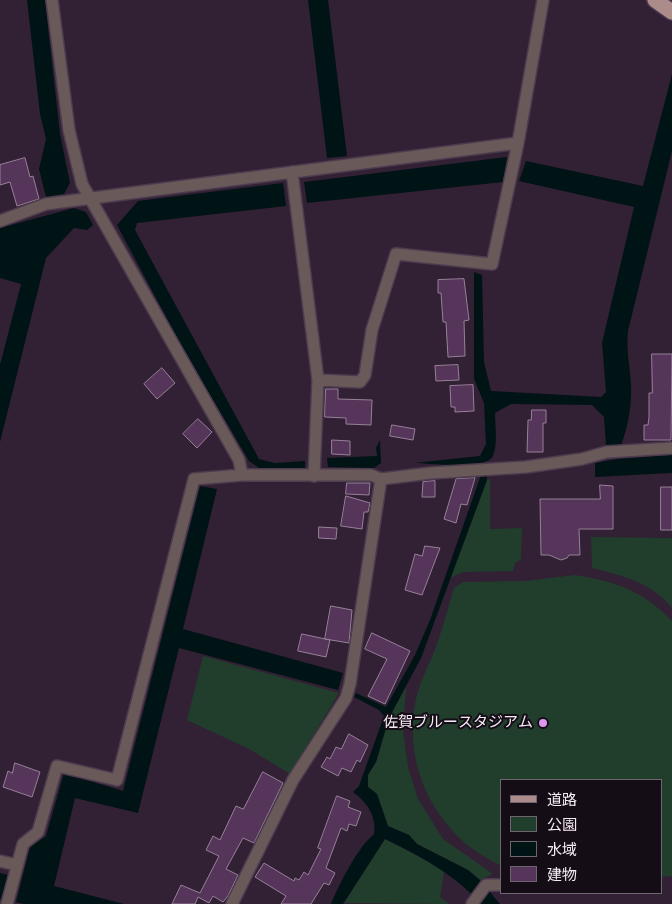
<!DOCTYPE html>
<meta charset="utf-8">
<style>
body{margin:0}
#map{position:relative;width:672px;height:904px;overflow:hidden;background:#322034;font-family:"Space Grotesk","Noto Sans JP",sans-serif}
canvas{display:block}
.legend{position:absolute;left:500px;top:779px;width:162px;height:115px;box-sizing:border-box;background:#150d16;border:1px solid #6f6570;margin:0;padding:6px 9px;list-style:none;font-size:15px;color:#f6eaf7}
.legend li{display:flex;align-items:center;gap:10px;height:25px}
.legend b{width:25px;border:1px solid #6f6570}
</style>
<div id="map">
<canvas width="672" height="904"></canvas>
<ul class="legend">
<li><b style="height:6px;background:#ab8c8a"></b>道路</li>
<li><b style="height:14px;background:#213d2c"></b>公園</li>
<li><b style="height:14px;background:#001315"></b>水域</li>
<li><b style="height:14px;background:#553559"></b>建物</li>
</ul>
</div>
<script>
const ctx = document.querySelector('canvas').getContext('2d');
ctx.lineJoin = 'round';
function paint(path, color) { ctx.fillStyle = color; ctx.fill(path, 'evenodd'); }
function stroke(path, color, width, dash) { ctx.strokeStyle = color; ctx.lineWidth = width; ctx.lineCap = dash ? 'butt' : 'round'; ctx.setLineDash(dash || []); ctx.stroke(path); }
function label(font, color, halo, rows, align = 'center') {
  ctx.font = font + ' "Space Grotesk","Noto Sans JP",sans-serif'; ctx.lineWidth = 4; ctx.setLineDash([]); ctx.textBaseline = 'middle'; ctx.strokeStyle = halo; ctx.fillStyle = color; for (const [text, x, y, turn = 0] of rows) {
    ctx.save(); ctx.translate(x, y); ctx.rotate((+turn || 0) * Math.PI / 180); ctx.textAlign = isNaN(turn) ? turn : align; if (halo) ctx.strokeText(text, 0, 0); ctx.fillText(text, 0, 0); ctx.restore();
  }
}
const green = new Path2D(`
 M490,479V529L522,528L521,559L515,563L513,571L463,572L450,578L487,480Z
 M591,537L672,538V608C653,583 621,575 592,568Z
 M575,575C617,582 642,590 672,621V876L661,877V780H501V866C489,859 475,852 465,843C427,809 408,763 414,711C416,692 424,674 432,657C441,635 447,611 454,588L463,582L525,581Z
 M203,656L339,693L290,774L249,749L187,720Z
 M406,686L403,730L408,767L418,799L443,839L493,874L480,880L468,870L417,844L409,835L388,826L377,794L368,787V775L376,762L389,718Z
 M385,839L437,866L444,872L440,897L449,904L344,903Z`);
const water = new Path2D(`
 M27,0H45L60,134L70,183L64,194L46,197L39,169L46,139L40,114Z
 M308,0H328L347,156L327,158Z
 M672,74V151L628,331C626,350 630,366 631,385C632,406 628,426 621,446H606L604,417L592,405L511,404L495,413C495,425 498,445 493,456C486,471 430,463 414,463L480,456L486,444L484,403L474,379V272L482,275L484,362L491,391L601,397L606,392L602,343L634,207L519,181L526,161L643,186Z
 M507,157L503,182L307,203L304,182Z
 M283,183L286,206L137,223L135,230L259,459L275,463L305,461V469L259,468L249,461L182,347L117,225L138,201Z
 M74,208L86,212L93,225L87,230L74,228L46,258L0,442V365L21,284L0,278V228Z
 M380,440L381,463L374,468L328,467L327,458L377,456L376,448Z
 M672,455V473L595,477V463L617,459Z
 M481,475H487V480L421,658L389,718L376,762L368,775V787L377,794L388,826L409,835L417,844L468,870L480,880L500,904H481C454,874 420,856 385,839L343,904H331C339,884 358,847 374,834C377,817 367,802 353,792L359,786L384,716L379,710L354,697L356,693L386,707L415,655L430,620Z
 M200,486L217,489L183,629L343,673L338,690L179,648L138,813L75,798L54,886L124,904H24L16,902L30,847L46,836L64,773L123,791Z
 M0,873L8,875L1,899H0Z`);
const building = new Path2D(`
 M25,158L30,177L33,176L39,199L17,206L10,182L0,185V165Z
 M464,279L469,320L464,321L465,356L448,357L446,322H443L441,293H438V280Z
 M652,354H672L671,440H644V425H648L649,417V393H652Z
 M458,365L459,380L436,381L435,366Z
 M162,368L175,383L157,399L144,384Z
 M473,385L474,411L455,412V407H451L450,386Z
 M326,389H338V399L372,400L371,425L346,424V418L325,417Z
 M532,410H546V423H543V452H527L528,420H531Z
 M198,419L212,432L197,448L183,434Z
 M392,425L415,429L413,440L390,436Z
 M332,440L350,441V455L332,454Z
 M475,478L467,505L461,504L456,523L444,519L456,479Z
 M435,481V497H422L423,482Z
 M347,483H370L369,495L346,494Z
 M600,485L613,486V529H579L580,555H569L567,558L561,560L549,555H541L540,499H600Z
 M661,487H672V530H661Z
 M346,496L370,503L368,512H364L362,529L341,526Z
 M319,527L337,528L336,539L319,538Z
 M425,546L440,548L422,595L405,590L415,554L422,556Z
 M331,606L352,610L349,643L325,639Z
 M372,633L410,651L385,704L368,696L387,659L365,649Z
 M302,634L330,640L326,657L298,651Z
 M349,734L368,745L360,762L357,760L351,772L342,768L338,776L321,767L327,757L330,759L336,747L341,749Z
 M15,763L40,772L32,797L3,787L8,771L12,773Z
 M263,772L283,783L254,843L243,838L226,869L238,875L228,896L223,902L213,896L209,903L198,897L195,904H172L181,885L200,893L219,856L206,850L213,836L220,840L236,806L243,809Z
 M337,796L350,801L348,807L361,812L356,826L349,824L347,831L341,828L326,868L335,873L329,885L324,883L311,904H281L286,896L255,877L264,863L294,881L295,878L299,880L304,872L308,875L321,849L318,848Z`);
const street = new Path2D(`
 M52,0L69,130L82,184L239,460L242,475H371L381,479L350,684L346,698L293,780L232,904
 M292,172L318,380
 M0,221L46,204L518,143
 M314,476L318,380L360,382L365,375L372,330L396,254L492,264L518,143L543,0
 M381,479L431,473L526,467L582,459L607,452L672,448
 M0,861L17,865
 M7,904L23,844L38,832L57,766L117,780L194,479L242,475
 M472,904L486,885H500`);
const primary = new Path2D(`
 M655,0L672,12`);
const markers = [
 [543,723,5,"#de98f2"]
];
const poiNames = [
 ["佐賀ブルースタジアム",533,723]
];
paint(green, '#213d2c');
paint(water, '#001315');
paint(building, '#553559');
stroke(building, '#978199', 1);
stroke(street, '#4d3c4f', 14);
stroke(primary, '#4d3c4f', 18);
stroke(street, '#695a59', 11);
stroke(primary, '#ab8c8a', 15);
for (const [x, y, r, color] of markers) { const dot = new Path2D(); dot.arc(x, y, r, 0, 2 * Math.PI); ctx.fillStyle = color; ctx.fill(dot); stroke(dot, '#150d16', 2); }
label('15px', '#f6eaf7', '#150d16', poiNames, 'right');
</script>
